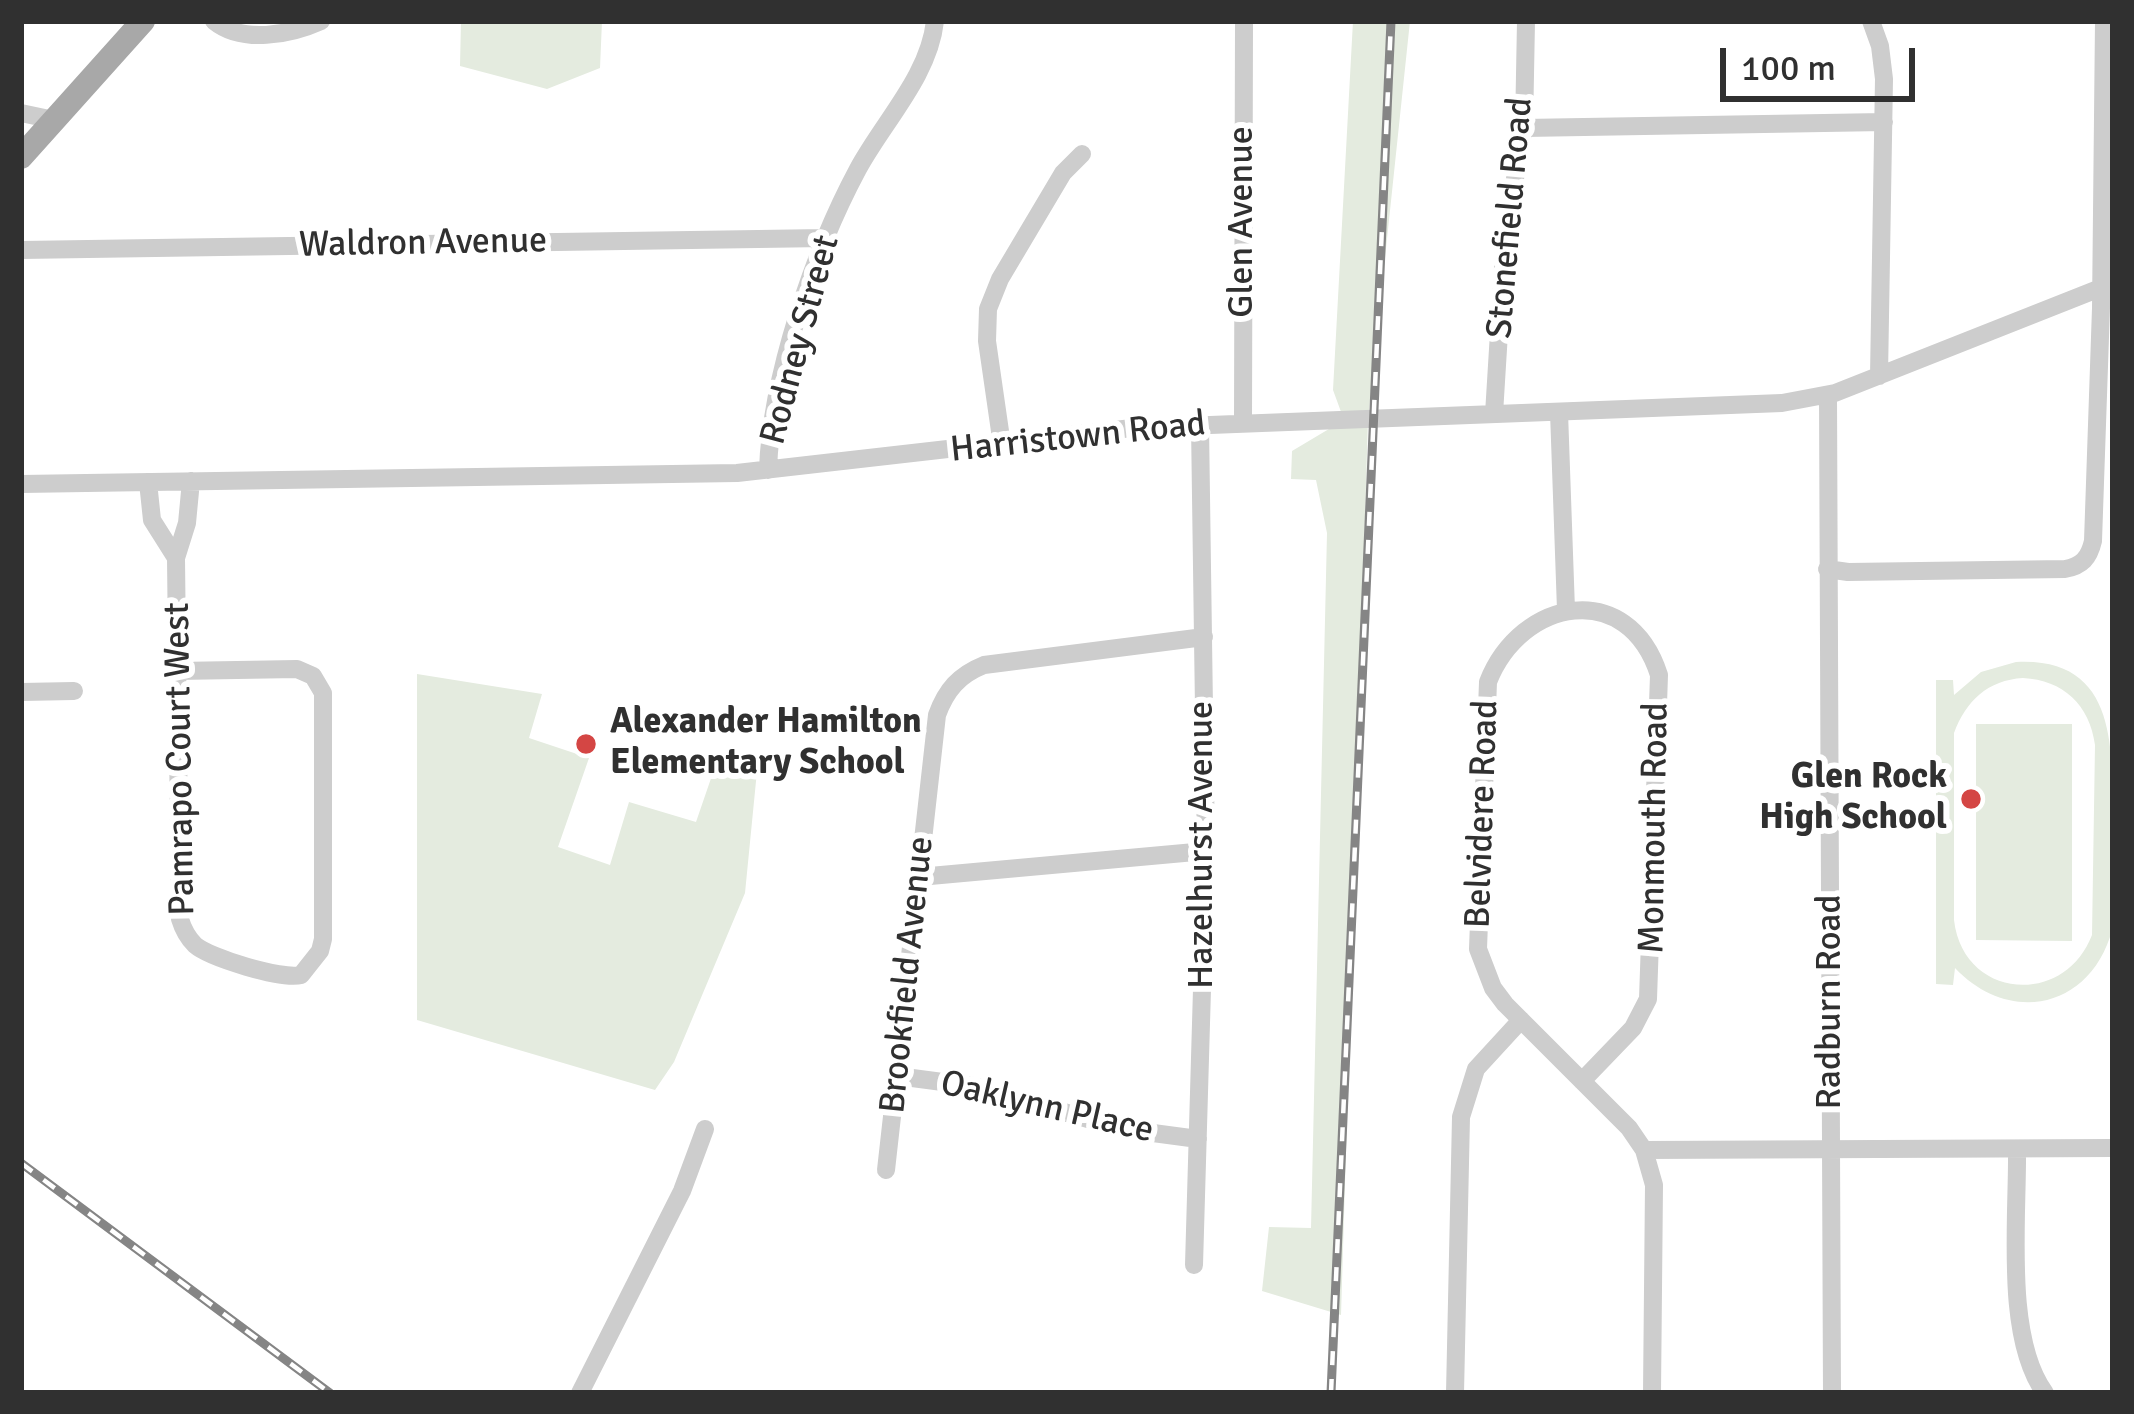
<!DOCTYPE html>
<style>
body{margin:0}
#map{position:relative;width:2134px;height:1414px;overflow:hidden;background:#fff;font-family:Signika,sans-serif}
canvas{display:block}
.frame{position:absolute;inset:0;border:24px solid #303030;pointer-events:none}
.scale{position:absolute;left:1720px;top:48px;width:195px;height:54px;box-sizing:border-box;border:6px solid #303030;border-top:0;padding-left:15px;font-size:36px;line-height:42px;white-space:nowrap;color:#303030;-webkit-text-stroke:9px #fff;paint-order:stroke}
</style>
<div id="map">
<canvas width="2134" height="1414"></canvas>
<div class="frame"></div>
<div class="scale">100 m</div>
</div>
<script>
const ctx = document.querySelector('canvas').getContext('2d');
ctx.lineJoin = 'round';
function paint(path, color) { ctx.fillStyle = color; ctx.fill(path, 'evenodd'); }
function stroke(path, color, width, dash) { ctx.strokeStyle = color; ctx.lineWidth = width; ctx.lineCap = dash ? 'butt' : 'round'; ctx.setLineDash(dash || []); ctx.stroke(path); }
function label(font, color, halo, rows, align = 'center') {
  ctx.font = font + ' Signika,sans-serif'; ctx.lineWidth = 12; ctx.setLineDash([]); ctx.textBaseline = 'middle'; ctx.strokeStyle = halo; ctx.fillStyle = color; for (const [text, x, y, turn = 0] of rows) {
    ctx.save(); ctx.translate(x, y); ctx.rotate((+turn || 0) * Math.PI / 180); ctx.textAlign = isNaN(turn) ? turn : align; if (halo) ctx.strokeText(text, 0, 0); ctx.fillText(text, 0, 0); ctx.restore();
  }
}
const green = new Path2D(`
 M461,21H602L600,68L547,89L460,66Z
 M1353,21H1410L1368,419L1341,1315L1262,1291L1269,1227L1311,1228L1327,533L1316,480L1291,479L1292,451L1344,420L1333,390Z
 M2016,662C2124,656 2112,761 2112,835C2112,868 2116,904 2110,937C2085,1011 2007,1023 1955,968L1953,985L1936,984V680H1953L1954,695L1981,672ZM2023,678C2063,680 2090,705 2095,745L2092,935C2064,1008 1963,999 1954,920V733C1966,701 1988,680 2023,678Z
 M417,674L542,694L529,738L589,758L558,847L610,865L629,802L696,822L718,758L757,771L745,893L674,1062L655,1090L417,1020Z
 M1976,724H2072V941L1976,940Z`);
const minor = new Path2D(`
 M214,21C242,44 290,35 321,21
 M1871,21L1880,46L1884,79L1879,376
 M21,113L54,120
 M1524,128L1884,122
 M21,250L825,238
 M1828,395L1832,1393
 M1559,412L1566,610
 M1494,414L1505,235L1524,128L1526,21
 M1243,422L1244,21
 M1002,445L987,341L988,309L1000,279L1063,173L1082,154
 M768,470C771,377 814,251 858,169C884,121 929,76 935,21
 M148,482L152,520L176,558L180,919C183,929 187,937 195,945C210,958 282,980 301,975L320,951L323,939V693L313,676L297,669L177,671
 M21,484L737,473L1132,428L1782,403L1835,393L2113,283
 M176,558L187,523L191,481
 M1827,569L1848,572L2065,569C2082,566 2089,558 2093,541L2101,308L2104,21
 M21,692L74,691
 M919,877L1206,851
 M897,1076L973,1086L1123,1129L1198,1139
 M1582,1081L1633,1028L1648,999L1659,675C1628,578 1521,598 1488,682L1478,949L1493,988L1505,1004L1629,1128L1644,1150L2113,1148
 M2017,1149C2018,1218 2004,1337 2045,1393
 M1644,1150L1654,1185L1652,1393
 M886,1170L937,715C946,690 959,675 984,665L1204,637
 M1194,1265L1206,851L1200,425
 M580,1393L682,1191L705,1129
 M1455,1393L1461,1117L1476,1069L1521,1020`);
const major = new Path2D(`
 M21,157L143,21`);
const rail = new Path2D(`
 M21,1163L330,1393
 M1331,1393L1391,21`);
const markers = [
 [586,744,12,"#d44644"],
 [1971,799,12,"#d44644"]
];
const streetNames = [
 ["Stonefield Road",1511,218,-85],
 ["Glen Avenue",1243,222,-90],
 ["Waldron Avenue",423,244,-1],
 ["Rodney Street",801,340,-75],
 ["Harristown Road",1078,438,-6],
 ["Pamrapo Court West",181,759,-91],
 ["Belvidere Road",1483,814,-88],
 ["Monmouth Road",1655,828,-89],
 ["Hazelhurst Avenue",1203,845,-90],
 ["Brookfield Avenue",908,975,-84],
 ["Radburn Road",1831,1002,-90],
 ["Oaklynn Place",1047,1108,13]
];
const poiNames = [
 ["Alexander Hamilton",610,723],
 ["Elementary School",610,764],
 ["Glen Rock",1947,778,"right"],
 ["High School",1947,819,"right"]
];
paint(green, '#e4ebdf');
stroke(minor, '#cdcdcd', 18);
stroke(major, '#a8a8a8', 24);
stroke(rail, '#858585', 9);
stroke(rail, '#fff', 4.5, [14]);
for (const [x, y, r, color] of markers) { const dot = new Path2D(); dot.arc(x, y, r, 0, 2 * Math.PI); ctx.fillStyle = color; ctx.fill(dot); stroke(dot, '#fff', 4.5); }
label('36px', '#303030', '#fff', streetNames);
label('bold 36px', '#303030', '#fff', poiNames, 'left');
</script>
